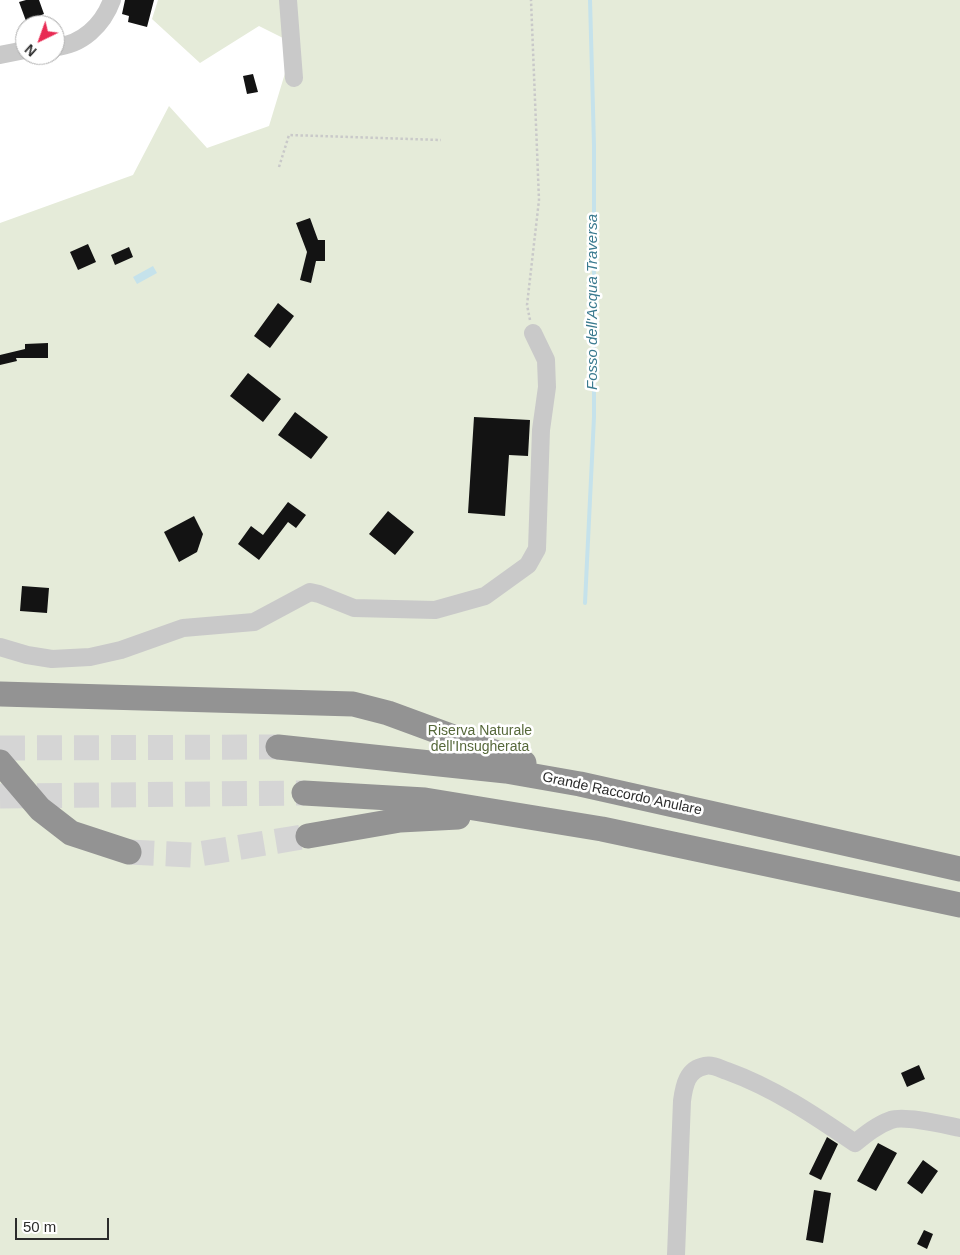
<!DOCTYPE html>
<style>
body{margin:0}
#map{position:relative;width:960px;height:1255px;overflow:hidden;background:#fff;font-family:Helvetica,sans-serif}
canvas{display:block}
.north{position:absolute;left:15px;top:15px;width:50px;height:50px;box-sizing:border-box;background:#fff;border:1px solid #ababab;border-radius:50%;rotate:222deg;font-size:14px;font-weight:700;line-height:20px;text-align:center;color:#2c2c2c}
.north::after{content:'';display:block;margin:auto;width:18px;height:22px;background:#e82a53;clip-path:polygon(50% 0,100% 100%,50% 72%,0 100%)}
.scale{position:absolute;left:15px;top:1218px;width:94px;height:22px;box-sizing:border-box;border:2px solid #2c2c2c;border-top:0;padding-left:6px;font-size:15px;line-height:18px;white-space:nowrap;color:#2c2c2c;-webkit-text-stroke:4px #fff;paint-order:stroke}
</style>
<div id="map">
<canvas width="960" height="1255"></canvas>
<div class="north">N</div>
<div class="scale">50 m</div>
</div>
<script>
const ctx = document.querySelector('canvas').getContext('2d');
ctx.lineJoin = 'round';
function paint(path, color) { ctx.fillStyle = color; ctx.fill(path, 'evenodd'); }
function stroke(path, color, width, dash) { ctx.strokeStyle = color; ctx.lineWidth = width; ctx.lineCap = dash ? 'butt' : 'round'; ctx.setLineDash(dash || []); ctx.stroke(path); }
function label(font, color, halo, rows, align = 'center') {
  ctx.font = font + ' Helvetica,sans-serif'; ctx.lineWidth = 5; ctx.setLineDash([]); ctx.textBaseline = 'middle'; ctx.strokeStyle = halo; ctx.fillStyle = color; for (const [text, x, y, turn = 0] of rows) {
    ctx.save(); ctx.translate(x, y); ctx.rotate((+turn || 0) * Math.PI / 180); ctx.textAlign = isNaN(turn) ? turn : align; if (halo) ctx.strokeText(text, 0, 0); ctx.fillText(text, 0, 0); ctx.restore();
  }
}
const green = new Path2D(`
 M158,0H960V1255H0V223L133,175L169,106L207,148L269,126L286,70L285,39L259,26L200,63L152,19Z`);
const water = new Path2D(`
 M153,266L157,273L137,284L133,277Z`);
const stream = new Path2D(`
 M585,603L594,417V145L590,0`);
const building = new Path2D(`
 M26,0H39L44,14L26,21L19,2Z
 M125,0H154L147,27L128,22L129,16L122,14Z
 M253,74L258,92L247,94L243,76Z
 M310,218L318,240H325V261H316L311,283L300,280L307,252L296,223Z
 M88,244L96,262L78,270L70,252Z
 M129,247L133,257L115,265L111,255Z
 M278,303L294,316L270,348L254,336Z
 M48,343V358H16L17,361L0,365V355L25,349V344Z
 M248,373L281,399L263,422L230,396Z
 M295,412L328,437L311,459L278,435Z
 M474,417L530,420L528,456L509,455L505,516L468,513Z
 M288,502L306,515L296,528L288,522L259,560L238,544L251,526L263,535Z
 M388,511L414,532L395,555L369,534Z
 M194,516L203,534L197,552L179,562L164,532Z
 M22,586L49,588L47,613L20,611Z
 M919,1065L925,1079L907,1087L901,1073Z
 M827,1137L838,1144L821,1180L809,1174Z
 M878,1143L897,1153L876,1191L857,1181Z
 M923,1160L938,1171L922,1194L907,1183Z
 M814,1190L831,1193L823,1243L806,1240Z
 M924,1230L933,1234L927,1249L917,1244Z`);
const highwayTunnel = new Path2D(`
 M0,748L278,747
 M0,796L304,793
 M129,852L193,855L308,836`);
const path = new Path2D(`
 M279,167L289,135L441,140
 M530,320L527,305L539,200L531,0`);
const minor = new Path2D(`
 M288,0L294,78
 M55,47C82,45 103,25 112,0
 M0,55L25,50
 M0,647L27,655L52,659L90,657L121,650L183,628L254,622L310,592L319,594L354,608L435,610L485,596L528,565L537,549L541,430L547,387L546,360L533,333
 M676,1255L682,1101C684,1086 687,1069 705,1066C712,1064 721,1069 727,1071C774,1088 814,1115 855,1143C866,1134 877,1125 891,1120C904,1115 945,1125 960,1128`);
const highway = new Path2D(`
 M0,694L353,704L388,713L524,763
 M278,747L506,771L580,784L960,869
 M0,762L40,809L71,833L129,852
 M304,793L425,800L602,829L960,905
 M308,836L400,820L458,817`);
const parkNames = [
 ["Riserva Naturale",480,731],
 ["dell'Insugherata",480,747]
];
const streetNames = [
 ["Grande Raccordo Anulare",622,794,12]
];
const waterNames = [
 ["Fosso dell'Acqua Traversa",593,302,-90]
];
paint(green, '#e5ebd9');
paint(water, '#c5e2eb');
stroke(stream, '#c5e2eb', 4);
paint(building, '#131313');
stroke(highwayTunnel, '#d5d5d5', 25, [25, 12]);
stroke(path, '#c9c9c9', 2.5, [2.5, 2.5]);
stroke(minor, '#c9c9c9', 18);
stroke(highway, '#939393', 25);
label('14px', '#56683a', '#fff', parkNames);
label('14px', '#2c2c2c', '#fff', streetNames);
label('italic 15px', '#3a7a8f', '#fff', waterNames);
</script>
